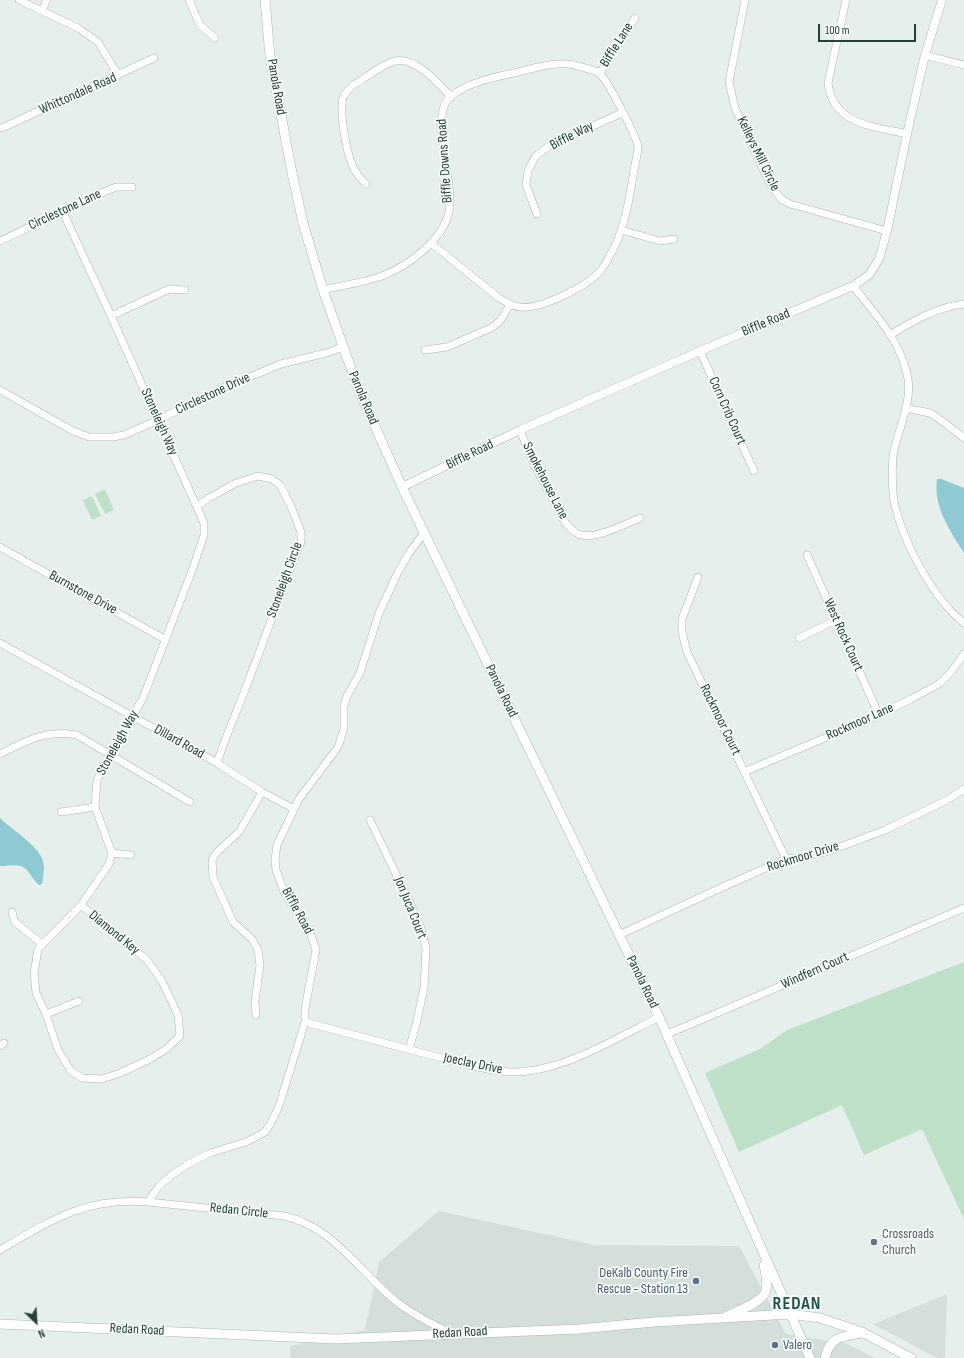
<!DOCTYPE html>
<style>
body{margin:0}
#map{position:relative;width:964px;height:1358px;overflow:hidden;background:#e6efeb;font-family:"Sofia Sans Condensed",sans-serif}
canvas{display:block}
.north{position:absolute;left:16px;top:1302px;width:40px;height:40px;-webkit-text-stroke:3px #f7fbf9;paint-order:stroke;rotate:155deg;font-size:11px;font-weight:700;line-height:16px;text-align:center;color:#24423a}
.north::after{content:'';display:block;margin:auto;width:14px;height:18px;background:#24423a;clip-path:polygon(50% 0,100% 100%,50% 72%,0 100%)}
.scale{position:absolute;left:818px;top:24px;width:98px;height:18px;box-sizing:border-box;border:2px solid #24423a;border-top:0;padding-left:5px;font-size:12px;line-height:14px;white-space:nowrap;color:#24423a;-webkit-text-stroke:3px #f7fbf9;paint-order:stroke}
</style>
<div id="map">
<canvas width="964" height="1358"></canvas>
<div class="north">N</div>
<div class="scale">100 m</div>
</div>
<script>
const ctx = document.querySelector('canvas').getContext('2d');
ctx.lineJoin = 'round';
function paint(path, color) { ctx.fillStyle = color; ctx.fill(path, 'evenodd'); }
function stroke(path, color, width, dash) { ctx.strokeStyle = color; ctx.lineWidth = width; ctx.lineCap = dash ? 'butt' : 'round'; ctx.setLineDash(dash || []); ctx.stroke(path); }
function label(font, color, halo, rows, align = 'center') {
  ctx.font = font + ' "Sofia Sans Condensed",sans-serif'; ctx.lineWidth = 3.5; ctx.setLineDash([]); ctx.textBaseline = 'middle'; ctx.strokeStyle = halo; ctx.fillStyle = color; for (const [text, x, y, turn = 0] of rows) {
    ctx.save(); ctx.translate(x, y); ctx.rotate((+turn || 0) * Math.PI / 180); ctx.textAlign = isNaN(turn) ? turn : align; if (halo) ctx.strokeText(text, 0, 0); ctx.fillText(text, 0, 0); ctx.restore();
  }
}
const built = new Path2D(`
 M439,1211L594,1245L739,1246L786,1334L848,1344L875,1358H291L290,1346L365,1330L379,1262Z
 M947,1294L945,1358H937L873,1324Z`);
const green = new Path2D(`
 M105,489L114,510L105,514L95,494Z
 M92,496L101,516L92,520L83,500Z
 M964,962V1219L922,1129L864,1155L842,1105L739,1152L705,1073L760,1049L787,1030Z`);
const water = new Path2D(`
 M937,479H941L964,488V553C950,531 933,506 937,479Z
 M0,818C12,830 38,845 43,861C45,868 43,877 42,884L39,885C33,880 31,874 26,869C20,863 8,866 0,866Z`);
const minor = new Path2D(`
 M19,0L78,28L98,42L118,75
 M189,0L200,25L215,38
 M745,0L729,82L735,108L770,184L781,199L790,204L887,231
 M846,0L828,83C833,125 873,126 907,134
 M42,10L47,0
 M925,55L964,65
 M600,73L635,18
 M2,128L154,58
 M366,184C362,180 358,176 356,172C347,159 339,113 343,98C345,93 349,89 352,86C363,79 383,64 395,61C415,56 439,84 451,97
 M63,212L111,316L204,523V535L193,568L143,698L97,780L95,807L112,853L109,864L81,905L38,949L34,973L36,993L46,1014L58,1050L71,1071L82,1078L102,1079L120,1073L148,1060L165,1050L180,1036L178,1015L162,981L147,960L81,905
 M537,214L526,185L528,171L535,157L550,145L622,113
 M621,230L660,241L674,239
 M0,241L99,194L116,187H132
 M853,286C875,314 902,342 908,379C912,404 897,431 893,456C892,468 892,489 894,501C902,540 933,599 964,623
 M323,290C342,285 363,283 382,276C397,270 412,261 424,250C434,241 444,229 448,216C457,185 428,116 450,97C468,82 495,77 518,72C533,68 551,63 567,64C573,64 579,66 585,68C590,69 595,70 599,73C607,79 637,137 638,147C638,154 635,163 634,170C630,196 624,234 609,257C607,261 604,267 601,270C588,286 540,310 520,307C512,306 506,302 499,298L431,243
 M111,316L169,289L185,290
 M890,335C913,321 937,307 964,304
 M425,350L447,347L491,328L500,321L510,305
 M700,351L754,471
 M0,390L73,431L89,437H113L124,435L158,420L218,390L281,364L330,352L342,347
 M905,408L930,413L938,418L964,438
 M520,430L533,462L566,524C570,528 573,531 578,534C594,541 625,524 640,518
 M197,506L209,498L236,483L258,476L272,479L280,485L290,504L301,532V542C283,586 268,630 251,674C240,705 227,732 217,763
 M0,547L166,640
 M807,555L879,715
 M698,577L682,619V632L687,652L786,859
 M799,638L836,620
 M0,643L217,763L262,792L294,809
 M0,754C26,741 47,729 77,735L190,802
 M744,772L879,715L911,699L939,684L951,672L964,654
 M61,812L95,807
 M370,820L412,907L421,928L426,948L424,988L416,1025L409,1049
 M112,853L131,855
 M12,912L15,922L42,944
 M619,935L725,886L786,859L798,858L829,851L885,830L947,800L964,789
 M46,1014L79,1001
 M256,1015L255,1001L260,965L258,950L252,939L233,922L213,877L212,860L216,853L239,832L262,792
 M305,1022L468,1065C483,1068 498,1072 514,1072C564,1071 615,1039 659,1017
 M667,1034C766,993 864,950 964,908
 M0,1046L4,1043
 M148,1202L159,1186L173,1174L190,1163L210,1153L246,1142L265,1132L271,1123L279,1106L305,1022V1009L316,950L310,932L285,894L276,870L275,860L277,845L299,799L338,747L344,729V706L347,696L360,673L379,613L398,572L409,553L424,533
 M0,1250C51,1220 86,1197 148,1202L284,1216C333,1226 360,1273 397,1302C413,1315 432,1324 450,1333`);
const tertiary = new Path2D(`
 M402,487L520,430L700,351L853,286L869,275L879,259L887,231L907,134L925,55L942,0`);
const secondary = new Path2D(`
 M265,0L270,56L291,168L303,223L323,290L358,388L402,487L659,1017L810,1358
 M727,1316C737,1311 760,1303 765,1293C769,1285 766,1274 764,1265
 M0,1324L335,1339L579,1329L654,1322L790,1314L820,1318L862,1332L911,1358
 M825,1358C830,1336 842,1337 861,1333`);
const markers = [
 [874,1242,4,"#6b7280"],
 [696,1281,4,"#5c6f8a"],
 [775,1345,4,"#5c6f8a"]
];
const streetNames = [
 ["Biffle Lane",617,45,-58],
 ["Panola Road",276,87,80],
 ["Whittondale Road",78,94,-24],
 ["Biffle Way",572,136,-27],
 ["Kelleys Mill Circle",758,154,64],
 ["Biffle Downs Road",445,161,-94],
 ["Circlestone Lane",65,210,-25],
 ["Biffle Road",766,323,-23],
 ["Circlestone Drive",213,394,-25],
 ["Panola Road",363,398,67],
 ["Corn Crib Court",727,411,66],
 ["Stoneleigh Way",159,422,66],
 ["Biffle Road",470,455,-26],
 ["Smokehouse Lane",545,481,63],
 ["Stoneleigh Circle",285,580,-70],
 ["Burnstone Drive",83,593,29],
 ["West Rock Court",843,635,66],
 ["Panola Road",501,691,64],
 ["Rockmoor Court",720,720,64],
 ["Rockmoor Lane",860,722,-24],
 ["Dillard Road",179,742,29],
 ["Stoneleigh Way",118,743,-61],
 ["Rockmoor Drive",803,857,-17],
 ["Jon Juca Court",410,908,68],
 ["Biffle Road",297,911,61],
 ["Diamond Key",114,933,39],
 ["Windfern Court",815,971,-24],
 ["Panola Road",642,982,64],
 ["Joeclay Drive",473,1064,12],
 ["Redan Circle",239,1211,6],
 ["Redan Road",137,1330,3],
 ["Redan Road",460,1333,-3]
];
const worshipNames = [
 ["Crossroads",882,1234],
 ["Church",882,1250]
];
const serviceNames = [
 ["DeKalb County Fire",688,1273],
 ["Rescue - Station 13",688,1289],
 ["Valero",783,1345,"left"]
];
const districtNames = [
 ["REDAN",797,1304]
];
paint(built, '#d4dfda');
paint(green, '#bfe0c8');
paint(water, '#8ec9d4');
stroke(minor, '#a8b8b2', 8);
stroke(tertiary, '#a8b8b2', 9);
stroke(secondary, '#a4bbb3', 10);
stroke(minor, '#fff', 7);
stroke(tertiary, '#fff', 8);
stroke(secondary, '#fff', 9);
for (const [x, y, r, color] of markers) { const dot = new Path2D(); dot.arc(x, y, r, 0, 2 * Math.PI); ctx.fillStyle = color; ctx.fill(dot); stroke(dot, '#f7fbf9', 1.5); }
label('14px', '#24423a', '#f7fbf9', streetNames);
label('14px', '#5b616d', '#f7fbf9', worshipNames, 'left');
label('14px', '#4e5e75', '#f7fbf9', serviceNames, 'right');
ctx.letterSpacing = '1px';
label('bold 18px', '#1f5548', '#f7fbf9', districtNames);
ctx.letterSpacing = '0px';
</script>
